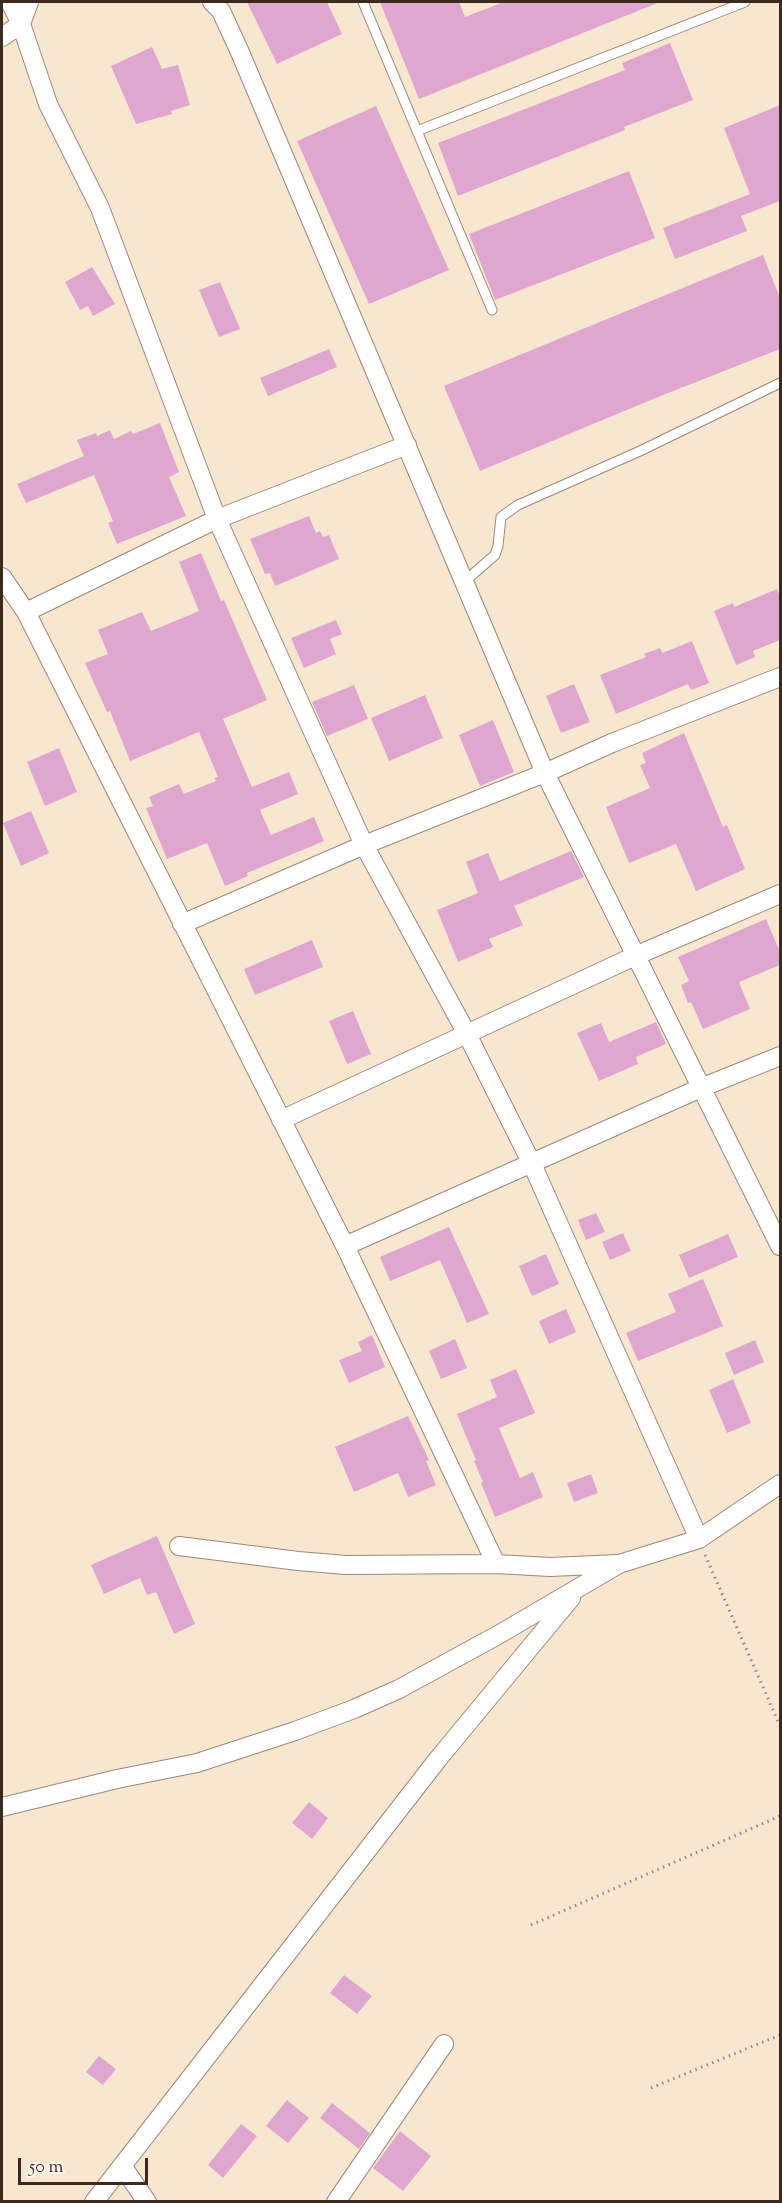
<!DOCTYPE html>
<style>
body{margin:0}
#map{position:relative;width:782px;height:2203px;overflow:hidden;background:#f7e7d1;font-family:"Sorts Mill Goudy",serif}
canvas{display:block}
.frame{position:absolute;inset:0;border:3px solid #3b2a1e;pointer-events:none}
.scale{position:absolute;left:18px;top:2158px;width:130px;height:27px;box-sizing:border-box;border:3px solid #3b2a1e;border-top:0;padding-left:8px;font-size:18px;line-height:21px;white-space:nowrap;color:#3b2a1e;-webkit-text-stroke:4px #fbf7ec;paint-order:stroke}
</style>
<div id="map">
<canvas width="782" height="2203"></canvas>
<div class="frame"></div>
<div class="scale">50 m</div>
</div>
<script>
const ctx = document.querySelector('canvas').getContext('2d');
ctx.lineJoin = 'round';
function paint(path, color) { ctx.fillStyle = color; ctx.fill(path, 'evenodd'); }
function stroke(path, color, width, dash) { ctx.strokeStyle = color; ctx.lineWidth = width; ctx.lineCap = dash ? 'butt' : 'round'; ctx.setLineDash(dash || []); ctx.stroke(path); }
const building = new Path2D(`
 M247,2H327L342,34L277,64Z
 M380,2H459L465,17L504,2H660L419,99Z
 M670,43L693,100L624,127L625,130L458,196L438,143L625,70L622,63Z
 M152,47L162,69L178,65L190,105L171,111L172,114L136,124L111,66Z
 M780,105V201L741,216L747,231L675,259L663,228L750,194L724,128Z
 M376,106L449,270L369,304L297,141Z
 M629,171L655,238L495,300L469,234Z
 M763,255L780,298V349L658,397L480,471L444,386Z
 M92,267L115,304L93,316L88,306L80,310L65,282Z
 M220,282L240,329L219,337L199,290Z
 M329,349L337,367L268,396L260,378Z
 M160,423L179,472L169,477L186,516L117,544L108,523L113,521L94,475L26,503L17,484L84,456L77,440L96,433L97,436L110,430L114,439L131,431L133,434Z
 M309,516L316,533L320,531L323,537L329,535L339,559L275,586L270,573L265,574L250,539Z
 M201,553L221,601L224,600L267,700L223,719L252,787L289,772L298,794L260,810L271,835L314,817L324,841L247,873L248,876L225,886L207,843L167,859L146,808L153,806L149,797L179,784L184,794L216,781L214,778L218,777L199,732L130,761L110,711L107,712L85,663L108,654L98,630L142,612L151,631L199,611L179,562Z
 M777,589L780,597V640L753,651L755,657L736,665L714,611L733,603L734,607Z
 M336,620L342,634L330,639L336,654L304,668L291,638Z
 M692,641L709,683L691,690L688,684L616,714L600,675L646,657L644,654L660,648L662,653Z
 M574,684L590,722L561,733L546,696Z
 M354,685L368,719L327,736L312,702Z
 M425,695L443,738L389,761L371,718Z
 M493,720L514,772L480,786L459,735Z
 M684,733L723,827L727,825L745,869L696,891L676,844L629,863L606,807L650,788L640,765L646,763L642,753Z
 M59,748L77,792L45,806L27,762Z
 M31,811L49,853L21,866L3,823Z
 M571,851L584,877L514,906L523,925L489,939L493,947L458,962L437,910L478,893L466,862L488,853L500,881Z
 M766,919L780,952V965L739,982L750,1009L703,1029L691,1002L688,1003L681,985L689,981L678,957Z
 M312,940L323,967L255,995L244,969Z
 M353,1011L371,1054L347,1064L329,1021Z
 M656,1022L666,1044L636,1057L638,1064L599,1081L577,1033L601,1023L609,1042Z
 M596,1213L605,1232L586,1240L578,1220Z
 M449,1227L489,1314L467,1323L440,1260L390,1281L380,1257Z
 M623,1233L631,1251L610,1260L602,1242Z
 M728,1234L738,1257L689,1278L679,1255Z
 M546,1254L559,1284L532,1296L519,1266Z
 M703,1279L723,1326L638,1361L626,1333L676,1312L668,1294Z
 M566,1309L576,1332L549,1344L539,1321Z
 M372,1335L385,1367L349,1383L339,1360L362,1351L358,1342Z
 M455,1339L467,1368L441,1379L429,1351Z
 M755,1340L764,1362L734,1375L725,1353Z
 M516,1369L535,1413L499,1428L520,1478L533,1472L543,1497L495,1517L481,1483L483,1482L474,1461L476,1460L457,1414L497,1397L490,1380Z
 M733,1379L751,1423L727,1433L709,1390Z
 M408,1416L429,1460L426,1461L436,1485L408,1497L398,1473L354,1492L335,1447Z
 M591,1474L598,1493L574,1502L567,1483Z
 M157,1536L195,1624L174,1634L156,1592L147,1595L140,1578L104,1594L91,1565Z
 M309,1802L328,1818L312,1839L292,1823Z
 M344,1975L372,1996L357,2014L330,1993Z
 M99,2056L116,2069L103,2085L86,2072Z
 M287,2100L309,2118L288,2143L266,2126Z
 M332,2103L370,2133L359,2149L320,2118Z
 M241,2124L257,2136L223,2178L208,2165Z
 M400,2131L431,2156L403,2191L373,2168Z`);
const path = new Path2D(`
 M705,1555L780,1726
 M531,1925L780,1816
 M651,2088L780,2035`);
const lane = new Path2D(`
 M363,2L492,310
 M417,131L745,2
 M465,581L495,555L498,546L501,517L518,505L640,451L780,383`);
const street = new Path2D(`
 M10,2L21,24L48,104L100,208L217,519L364,845L467,1034L532,1164L699,1539
 M212,2L221,11L239,50L545,773L780,1246
 M2,37L21,24L29,2
 M2,577L26,612L345,1246L496,1564
 M26,612L217,519L407,445
 M182,924L364,845L545,773L612,743L780,677
 M281,1120L635,956L780,894
 M345,1246L703,1087L780,1056
 M179,1546L298,1561L346,1565L496,1564L550,1567L618,1564
 M2,1807L117,1779L197,1763L295,1731L354,1709L399,1689L498,1635L619,1564L699,1539L780,1484
 M123,2167L147,2202
 M94,2202L438,1759L571,1598
 M336,2202L444,2044`);
paint(building, '#dfa7cf');
stroke(lane, '#998878', 11);
stroke(street, '#998878', 20);
stroke(path, '#998878', 3, [1.5, 4.5]);
stroke(lane, '#fff', 9);
stroke(street, '#fff', 18);
</script>
